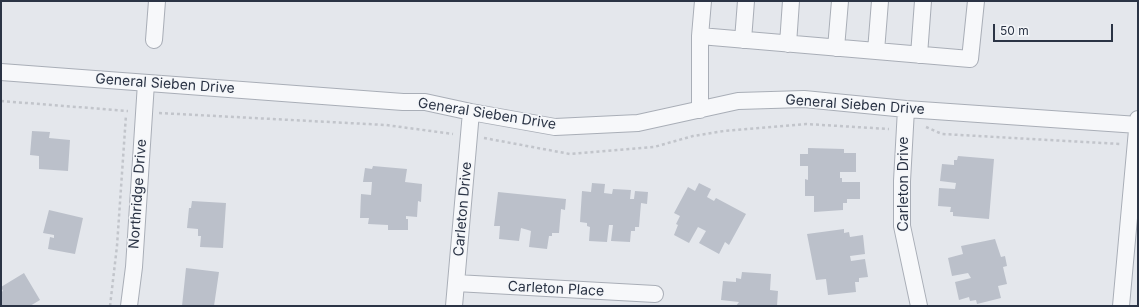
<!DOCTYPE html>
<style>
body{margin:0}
#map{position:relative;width:1139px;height:307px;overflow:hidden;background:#e4e7ec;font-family:Inter,sans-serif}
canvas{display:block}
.frame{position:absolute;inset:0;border:2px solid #2b3445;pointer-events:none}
.scale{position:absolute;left:993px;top:24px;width:120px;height:18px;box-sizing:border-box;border:2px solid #2b3445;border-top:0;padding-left:5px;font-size:12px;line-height:14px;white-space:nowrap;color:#2b3445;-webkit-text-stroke:3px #f4f6f9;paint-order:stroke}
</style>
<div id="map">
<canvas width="1139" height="307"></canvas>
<div class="frame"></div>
<div class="scale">50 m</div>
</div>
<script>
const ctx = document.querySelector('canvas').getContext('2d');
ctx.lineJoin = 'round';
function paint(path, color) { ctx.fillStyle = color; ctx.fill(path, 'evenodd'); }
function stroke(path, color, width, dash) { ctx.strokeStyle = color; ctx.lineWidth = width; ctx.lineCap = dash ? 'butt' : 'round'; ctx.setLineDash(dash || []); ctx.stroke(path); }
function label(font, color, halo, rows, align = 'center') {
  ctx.font = font + ' Inter,sans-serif'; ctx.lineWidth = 3; ctx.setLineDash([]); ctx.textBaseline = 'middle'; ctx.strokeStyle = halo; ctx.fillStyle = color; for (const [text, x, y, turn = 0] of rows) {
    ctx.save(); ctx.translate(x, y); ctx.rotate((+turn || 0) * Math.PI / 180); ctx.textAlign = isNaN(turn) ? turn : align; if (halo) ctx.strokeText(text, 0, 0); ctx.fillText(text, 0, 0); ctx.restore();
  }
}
const building = new Path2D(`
 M32,131L50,132L49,138L70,140L68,171L39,169V156L30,155Z
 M808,148L844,149V153H856V172H840V178H842V182H860V199H847V203H843V210L814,212V196H805V179L808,180V166H800V154H808Z
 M958,156L994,159L989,219L953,216V212H950L951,207L938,206L939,188L955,189L956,183L940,181L942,164L954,165V160H957Z
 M373,166L407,169L405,182L422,184L421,202L418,201L417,217L406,216V219H408V230H388V225L368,224L369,218H360L361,194L371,195L372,182H363L365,168L372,169Z
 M592,183L605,184L604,193L612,194L613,189L631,190L630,199H634L635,191L648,192L647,204L641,203L639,227H635V231H631L630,242L611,241L613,225H609L607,242L589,241L590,227L587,226V223L580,222L582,191L591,192Z
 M699,183L711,189L707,197L714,201L716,198L746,214L729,245L725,242L719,254L699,243L706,231L698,227L689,243L674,235L678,225L676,224L680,216L674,213L688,187L695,191Z
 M498,192L566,199L565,210L561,209L559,233H552V236H549L547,249L529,247L531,231L528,230L521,228L519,241L499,239L500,226H494Z
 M192,201L226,203L223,248L200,247L201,236H198V229L187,228L189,208H191Z
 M49,210L83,218L75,254L48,249L50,237L54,238V235L43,233Z
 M844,229V233L849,232L850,237L863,235L865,254L850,256L851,261L865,259L868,277L859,278V282H855L856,292L828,295L826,279L816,280L807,234Z
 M995,239L1001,257L1005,256L1007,266L1003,267L1007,284L998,286L1001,298L977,304L976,300L970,301L969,297L959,300L955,282L971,278L968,273L952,276L948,258L963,254L961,246Z
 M186,268L219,272L214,306H182Z
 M742,272L771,274L770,290L778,291L777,306H736L739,302L721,300L723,281L736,282V278L741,279Z
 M24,273L40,300L30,306H1V292L3,291L1,287Z`);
const path = new Path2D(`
 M1,101L128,111
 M159,113L386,125L453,134
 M926,127L942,134L1121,144
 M484,138L570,154L654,147L693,136L724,131L806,124L889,129
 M110,306L117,246L126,115`);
const minor = new Path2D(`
 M700,36L970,59L976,1
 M154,40L157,1
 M743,40L746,1
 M788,44L791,1
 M836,48L840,1
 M876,51L880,1
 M919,55L923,1
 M1,72L403,102H425L471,112L555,127L638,123L738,101L804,99L906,109L1138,125
 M906,109L902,181V226L919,306
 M700,110V36L703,1
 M456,283L655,294
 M129,306L134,267L146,83
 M454,306L471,112
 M1121,306L1138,119`);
const streetNames = [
 ["General Sieben Drive",165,84,4],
 ["General Sieben Drive",855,105,4],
 ["General Sieben Drive",487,114,9],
 ["Carleton Drive",904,184,-90],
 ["Northridge Drive",138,194,-86],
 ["Carleton Drive",463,209,-85],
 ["Carleton Place",556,289,3]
];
paint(building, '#bbc0ca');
stroke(minor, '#a9aeb7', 18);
stroke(path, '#c2c5cb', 2.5, [3, 3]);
stroke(minor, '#f7f8fa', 16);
label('14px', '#2b3445', '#f4f6f9', streetNames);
</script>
